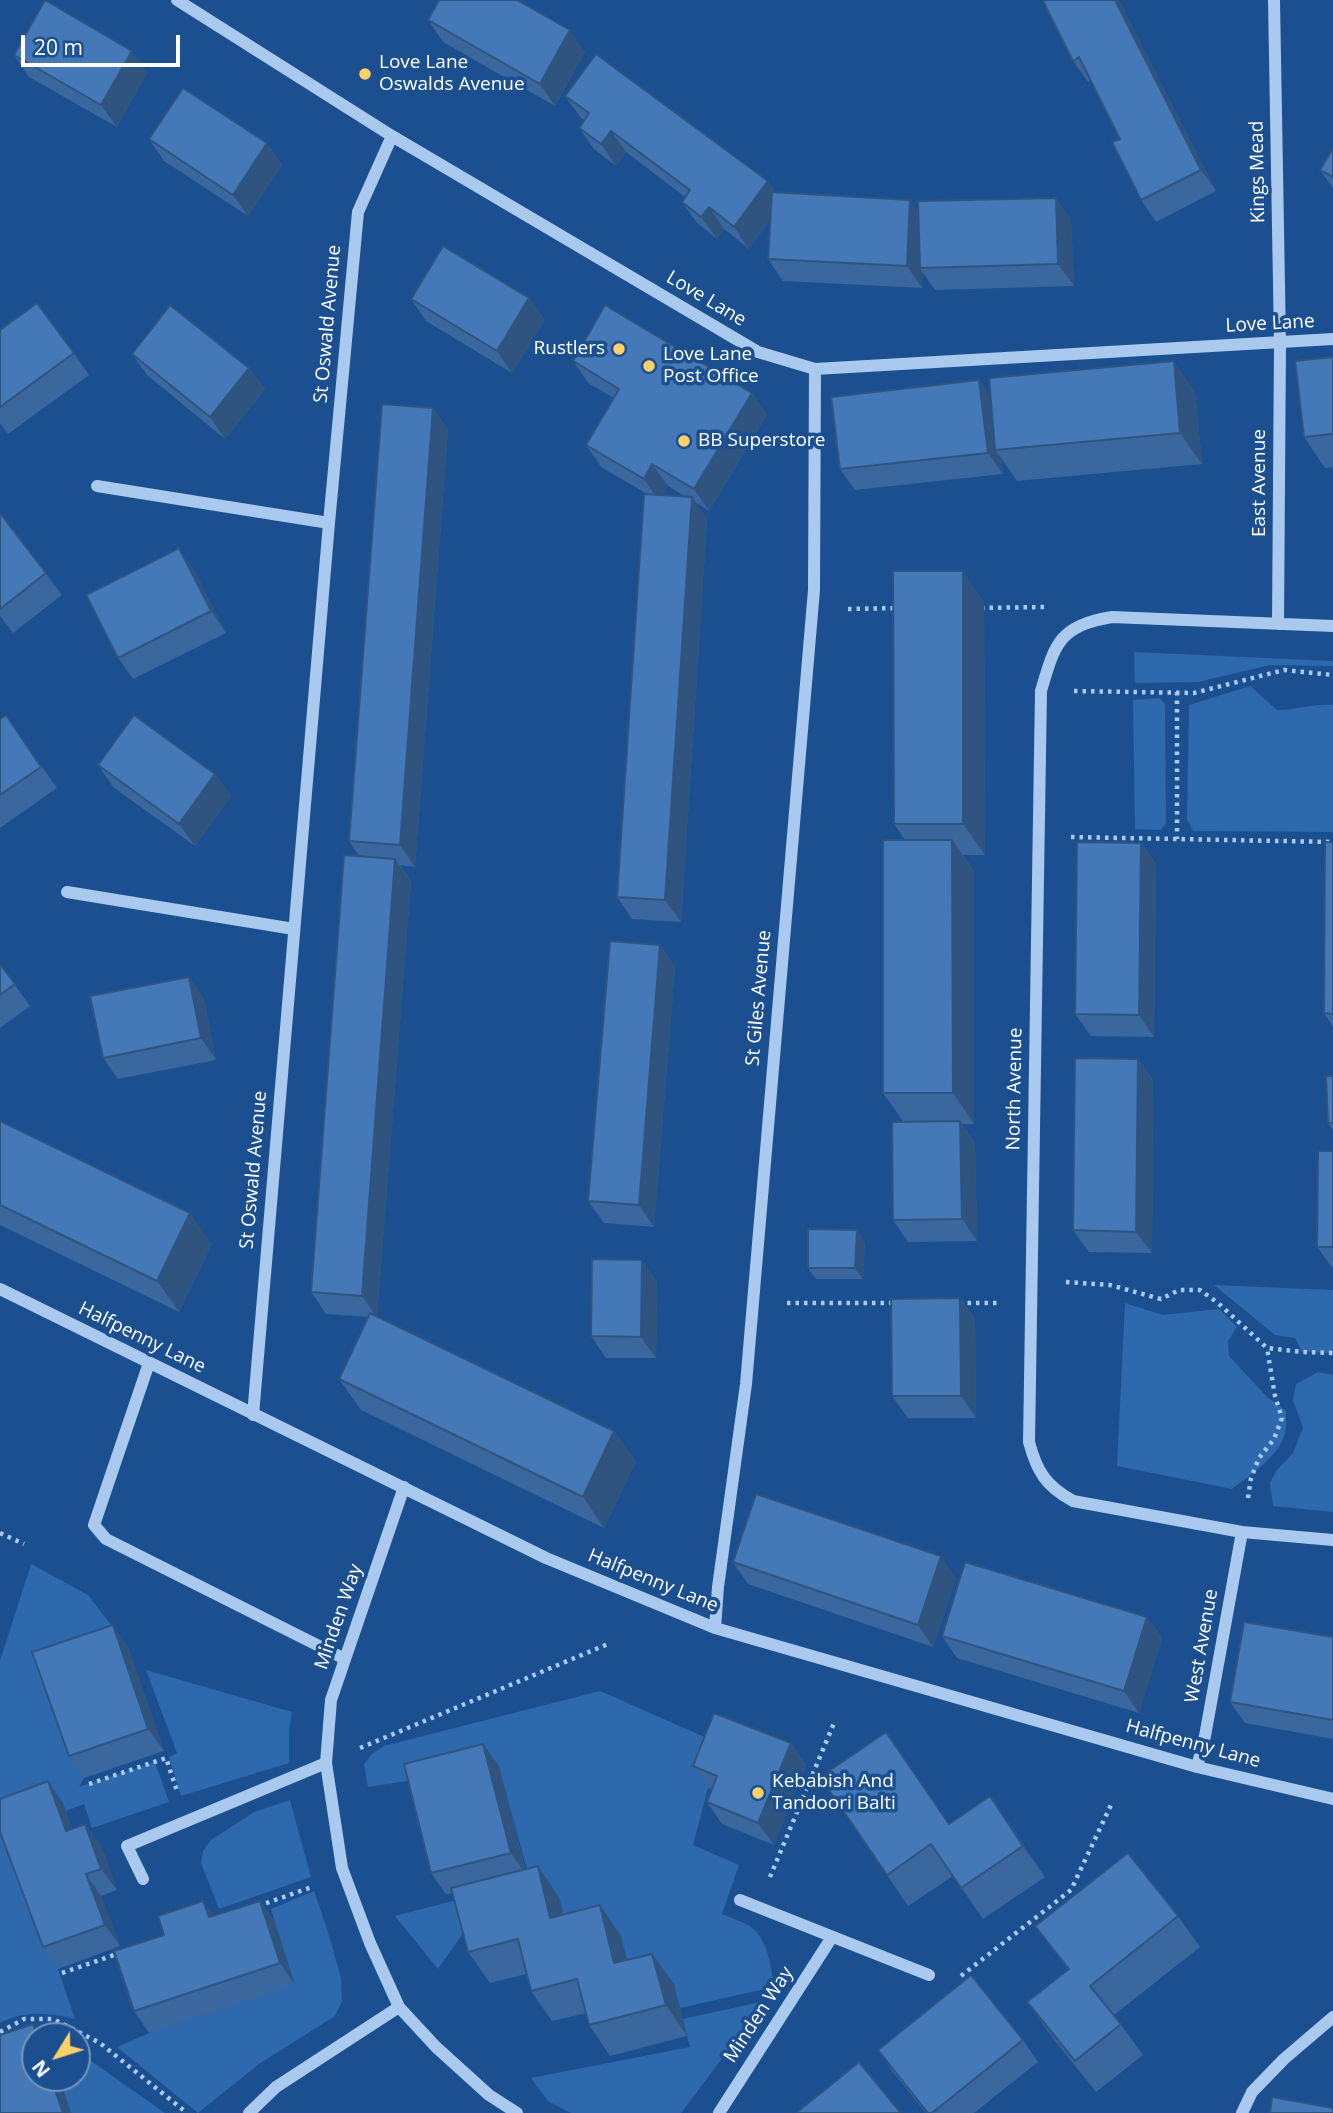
<!DOCTYPE html>
<style>
body{margin:0}
#map{position:relative;width:1333px;height:2113px;overflow:hidden;background:#1b4f8f;font-family:"Open Sans",sans-serif}
canvas{display:block}
.north{position:absolute;left:21px;top:2022px;width:70px;height:70px;box-sizing:border-box;background:#1b4f8f;border:2px solid #7695bc;border-radius:50%;rotate:232deg;font-size:19px;font-weight:700;line-height:28px;text-align:center;color:#fff}
.north::after{content:'';display:block;margin:auto;width:24px;height:32px;background:#ffd166;clip-path:polygon(50% 0,100% 100%,50% 72%,0 100%)}
.scale{position:absolute;left:21px;top:35px;width:159px;height:32px;box-sizing:border-box;border:4px solid #fff;border-top:0;padding-left:9px;font-size:21px;line-height:24px;white-space:nowrap;color:#fff;-webkit-text-stroke:5px #1b4f8f;paint-order:stroke}
</style>
<div id="map">
<canvas width="1333" height="2113"></canvas>
<div class="north">N</div>
<div class="scale">20 m</div>
</div>
<script>
const ctx = document.querySelector('canvas').getContext('2d');
ctx.lineJoin = 'round';
function paint(path, color) { ctx.fillStyle = color; ctx.fill(path, 'evenodd'); }
function stroke(path, color, width, dash) { ctx.strokeStyle = color; ctx.lineWidth = width; ctx.lineCap = dash ? 'butt' : 'round'; ctx.setLineDash(dash || []); ctx.stroke(path); }
function label(font, color, halo, rows, align = 'center') {
  ctx.font = font + ' "Open Sans",sans-serif'; ctx.lineWidth = 7; ctx.setLineDash([]); ctx.textBaseline = 'middle'; ctx.strokeStyle = halo; ctx.fillStyle = color; for (const [text, x, y, turn = 0] of rows) {
    ctx.save(); ctx.translate(x, y); ctx.rotate((+turn || 0) * Math.PI / 180); ctx.textAlign = isNaN(turn) ? turn : align; if (halo) ctx.strokeText(text, 0, 0); ctx.fillText(text, 0, 0); ctx.restore();
  }
}
const green = new Path2D(`
 M1134,652L1333,661V666L1270,665L1198,682L1135,683Z
 M1250,686L1277,710C1296,710 1314,703 1333,705V832L1193,831L1187,819L1189,705Z
 M1160,698L1165,704L1166,823L1161,830L1135,829L1133,700Z
 M1214,1285L1333,1290V1353L1302,1352L1295,1338L1275,1335Z
 M1125,1303L1163,1315L1219,1309L1237,1327L1228,1341L1229,1356L1267,1397L1286,1411C1286,1418 1287,1426 1285,1433C1279,1457 1250,1475 1232,1489L1117,1466Z
 M1318,1372L1333,1375V1512L1273,1506L1270,1483L1277,1470L1293,1453L1303,1428L1293,1400L1296,1384Z
 M31,1564L88,1595L128,1647L48,1674L84,1778L79,1787L155,1762L169,1802L92,1828L84,1804L66,1811L58,1969L75,2019C47,2013 26,2010 0,2023V1661Z
 M146,1670L292,1712L289,1730V1763L181,1796L169,1757L177,1753Z
 M600,1691L725,1746L708,1788L693,1845L739,1865L722,1914C730,1917 740,1921 748,1925C768,1937 771,1966 774,1987L680,2008L473,1919L438,1969L395,1916L530,1881L499,1767L368,1787L364,1764L372,1754L384,1746Z
 M290,1800L311,1877L219,1909L201,1863L203,1851L211,1840L254,1812Z
 M314,1891L327,1929L341,1978L342,2001L335,2016L259,2064L198,2113L117,2047L149,2033L275,1922L271,1909Z
 M765,2001L681,2113H571L548,2101L531,2078L690,2047L683,2019Z
 M77,2051L165,2113H71L59,2078H77Z`);
const path = new Path2D(`
 M981,608L1045,607
 M848,609L898,608
 M1074,691L1194,693L1284,670L1333,675
 M1177,692V839
 M1071,837L1333,842
 M1066,1282L1110,1285L1161,1299L1179,1290H1200L1218,1303L1267,1348L1302,1352L1333,1353
 M787,1303H897
 M959,1303H999
 M1248,1498L1251,1478L1259,1458L1274,1439L1282,1418L1275,1396L1267,1348
 M0,1533L24,1544
 M360,1748L608,1644
 M89,1784L166,1758L177,1791
 M770,1877L834,1723
 M258,1906L312,1887
 M62,1973L120,1953
 M961,1976L1071,1890L1111,1805
 M0,2032L24,2019H53L100,2043L187,2113`);
const minor = new Path2D(`
 M177,0L392,136L758,352L815,369L1333,339
 M1274,0L1280,342L1278,624
 M97,486L329,523
 M1333,626L1112,617C1059,626 1055,643 1041,691L1029,1442C1037,1472 1046,1486 1073,1501L1242,1532L1333,1540
 M67,892L294,929
 M0,1289L546,1558L715,1628L1197,1767L1333,1799
 M149,1363L94,1525L106,1539L345,1659
 M253,1415L329,523L358,212L392,136
 M404,1487L331,1700L326,1763L342,1868L370,1943L399,2007L436,2047L489,2095L517,2113
 M715,1628L718,1587L746,1384L814,590L815,369
 M1197,1767L1205,1736L1242,1532
 M143,1879L127,1846L326,1763
 M740,1900L929,1975
 M249,2113L276,2087L399,2007
 M719,2113L832,1937
 M1242,2113L1252,2092L1284,2059L1333,2017`);
const wall = new Path2D(`
 M1044,0H1119L1216,191L1156,222L1141,200L1120,139L1091,81L1088,82L1073,61Z
 M428,20L585,52L555,106L443,42Z
 M132,51L147,73L117,127L29,77L14,55Z
 M565,96L768,181L776,193L910,200L918,212L1071,220L1074,286L935,290L923,273L922,288L783,281L768,259L770,220L749,249L724,229L717,239L697,223L682,202L685,197L626,152L616,166L594,149L579,128L584,120L581,118Z
 M149,139L267,143L282,165L248,216L164,161Z
 M1333,148V188L1320,170Z
 M529,298L545,320L512,373L426,321L411,299Z
 M0,330L74,353L89,375L8,434L0,423Z
 M132,354L249,368L265,389L225,439L147,375Z
 M1333,357V467L1325,468L1304,437Z
 M573,361L752,393L767,415L709,511L695,502L707,519L681,922L632,919L617,897L647,494L601,467L586,445L614,398L588,383ZM668,486L686,497L662,495Z
 M979,380L990,396L1195,392L1202,464L1017,481L1001,458L1003,474L855,490L840,469Z
 M433,408L448,430L415,867L400,865L411,881L377,1316L614,1431L636,1462L604,1528L361,1410L339,1379L369,1317L326,1314L311,1292L359,856L349,841Z
 M0,513L62,595L13,633L0,616Z
 M194,570L226,633L133,679L118,658Z
 M984,602L985,855H963L974,871V1124H962L975,1143L977,1241L908,1242L893,1220L903,1121L883,1093L905,840L894,824Z
 M6,715L57,788L0,828V719Z
 M98,765L215,774L231,796L195,846L113,787Z
 M1333,842V1027L1324,1013Z
 M1141,843L1156,864L1154,1037L1091,1036L1075,1014Z
 M660,945L675,967L654,1227L604,1223L588,1201Z
 M0,964L30,1006L0,1028Z
 M189,977L204,999L216,1060L118,1079L103,1058Z
 M1138,1059L1153,1080L1152,1253L1089,1252L1073,1230Z
 M1333,1076V1130L1328,1123Z
 M0,1121L212,1244L179,1312L0,1225Z
 M1333,1151V1269L1317,1247Z
 M865,1242L863,1279H816L808,1268Z
 M657,1281L656,1358H606L591,1336Z
 M960,1298L975,1319L976,1418H908L892,1396Z
 M733,1562L956,1578L933,1647L748,1584Z
 M1147,1617L1162,1638L1139,1713L957,1658L942,1636Z
 M1333,1637V1739L1245,1723L1230,1702Z
 M128,1647L164,1751L84,1778L69,1756Z
 M791,1743L806,1765L774,1845L722,1824L707,1802L712,1789L708,1788L693,1766Z
 M499,1766L525,1869L538,1866L559,1897L563,1915L600,1905L621,1936L627,1960L674,1984L687,2036L610,2056L589,2025L586,2013L552,2021L531,1991L526,1974L490,1983L468,1952L453,1893L446,1894L431,1873Z
 M820,1777L950,1824L1012,1827L1045,1877L983,1919L953,1876L908,1906Z
 M48,1781L63,1803L72,1828L85,1824L101,1845L117,1890L101,1896L120,1946L58,1969L43,1947Z
 M260,1901L275,1922L295,1985L149,2033L134,2011L164,1935L213,1916Z
 M1178,1916L1200,1947L1114,2015L1143,2055L1096,2092L1049,2033L1027,2002L1068,1970L1035,1926Z
 M1023,2040L1038,2062L974,2113H926L893,2072L878,2050Z`);
const shadedWall = new Path2D(`
 M1115,0H1119L1216,191L1201,170Z
 M570,30L585,52L555,106L540,84Z
 M132,51L147,73L117,127L101,105Z
 M611,131L626,152L616,166L601,144Z
 M267,143L282,165L248,216L233,195Z
 M768,181L783,203L749,249L734,227Z
 M1056,198L1071,220L1074,286L1058,264Z
 M910,200L925,221L920,268L923,273L922,288L907,266Z
 M709,207L724,229L717,239L701,217Z
 M529,298L545,320L512,373L497,351Z
 M1174,361L1195,392L1202,464L1180,433Z
 M249,368L265,389L225,439L210,417Z
 M979,380L995,402V450L1001,458L1003,474L988,453Z
 M752,393L767,415L709,511L694,489Z
 M433,408L448,430L415,867L400,845Z
 M652,464L668,486L659,501L644,479Z
 M692,497L707,519L681,922L665,900Z
 M179,548L194,570L226,633L211,611Z
 M963,571L984,602L985,855L963,824Z
 M215,774L231,796L195,846L179,824Z
 M952,840L974,871V1124L953,1093Z
 M1141,843L1156,864L1154,1037L1139,1015Z
 M395,859L411,881L377,1318L362,1296Z
 M660,945L675,967L654,1227L639,1205Z
 M189,977L204,999L216,1060L201,1038Z
 M1138,1059L1153,1080L1152,1253L1136,1232Z
 M960,1121L975,1143L977,1241L962,1219Z
 M190,1213L212,1244L179,1312L157,1281Z
 M857,1230L865,1242L863,1279L855,1268Z
 M642,1260L657,1281L656,1358L641,1337Z
 M960,1298L975,1319L976,1418L961,1396Z
 M614,1431L636,1462L604,1528L583,1497Z
 M941,1556L956,1578L933,1647L918,1625Z
 M1147,1617L1162,1638L1139,1713L1124,1691Z
 M113,1625L128,1647L164,1751L148,1729Z
 M791,1743L806,1765L774,1845L758,1823Z
 M483,1744L499,1766L526,1875L511,1853Z
 M48,1781L63,1803L81,1852L66,1831Z
 M990,1796L1012,1827L1045,1877L1023,1846Z
 M85,1824L101,1845L117,1890L101,1869Z
 M538,1866L559,1897L572,1949L550,1918Z
 M86,1874L101,1896L120,1946L105,1925Z
 M203,1901L219,1923L209,1917Z
 M260,1901L275,1922L295,1985L280,1963Z
 M600,1905L621,1936L636,1994L614,1963Z
 M652,1954L674,1984L687,2036L666,2005Z
 M33,2024L42,2036H37Z
 M51,2078H59L71,2113H63Z`);
const building = new Path2D(`
 M45,0L132,51L101,105L14,55Z
 M439,0H517L570,30L540,84L428,20Z
 M1044,0H1115L1201,170L1141,200L1112,142L1120,139L1079,57L1073,61L1043,1Z
 M596,54L768,181L734,227L709,207L701,217L682,202L690,190L611,131L601,144L579,128L589,113L565,96Z
 M183,88L267,143L233,195L149,139Z
 M1333,148V177L1320,170Z
 M772,192L910,200L907,266L768,259Z
 M1056,198L1058,264L920,268L918,201Z
 M443,246L529,298L497,351L411,299Z
 M37,303L74,353L0,407V330Z
 M170,305L249,368L210,417L132,354Z
 M605,305L752,393L694,489L652,464L644,479L586,445L619,389L573,361Z
 M1333,357V434L1304,437L1295,361Z
 M1174,361L1180,433L995,450L989,378Z
 M979,380L988,453L840,469L831,397Z
 M382,404L433,408L400,845L349,841Z
 M644,494L692,497L665,900L617,897Z
 M0,513L46,573L0,609Z
 M179,548L211,611L118,658L86,595Z
 M893,571H963V824H894Z
 M6,715L41,767L0,795V719Z
 M134,715L215,774L179,824L98,765Z
 M883,840H952L953,1093H883Z
 M1077,842L1141,843L1139,1015L1075,1014Z
 M1325,842H1333V1014L1324,1013Z
 M344,855L395,859L362,1296L311,1292Z
 M610,941L660,945L639,1205L588,1201Z
 M0,964L15,984L0,995Z
 M189,977L201,1038L103,1058L90,996Z
 M1075,1058L1138,1059L1136,1232L1073,1230Z
 M1326,1076H1333V1123H1328Z
 M0,1121L190,1213L157,1281L0,1205Z
 M960,1121L962,1219L893,1220L892,1122Z
 M1318,1151H1333V1247H1317Z
 M808,1229L857,1230L855,1268H808Z
 M592,1259L642,1260L641,1337L591,1336Z
 M960,1298L961,1396H892L891,1299Z
 M370,1313L614,1431L583,1497L339,1379Z
 M756,1494L941,1556L918,1625L733,1562Z
 M965,1562L1147,1617L1124,1691L942,1636Z
 M1244,1622L1333,1637V1720L1230,1702Z
 M113,1625L148,1729L69,1756L32,1652Z
 M714,1713L791,1743L758,1823L707,1802L717,1776L693,1766Z
 M886,1732L949,1824L990,1796L1023,1846L961,1888L931,1844L887,1875L820,1777Z
 M483,1744L511,1853L431,1873L404,1764Z
 M48,1781L66,1831L85,1824L101,1869L86,1874L105,1925L43,1947L0,1832V1799Z
 M1128,1853L1178,1916L1090,1986L1121,2024L1075,2061L1027,2002L1069,1969L1035,1926Z
 M538,1866L550,1918L600,1905L614,1963L652,1954L666,2005L589,2025L577,1979L531,1991L518,1939L468,1952L451,1888Z
 M203,1901L209,1917L260,1901L280,1963L134,2011L114,1951L164,1935L158,1916Z
 M971,1975L1023,2040L932,2113H928L878,2050Z
 M33,2024L37,2036H35V2078H51L63,2113H0V2035Z
 M859,2062L901,2113H796Z
 M1272,2097L1333,2108V2113H1270Z`);
const markers = [
 [365,74,7,"#ffd166"],
 [619,349,7,"#ffd166"],
 [649,366,7,"#ffd166"],
 [684,441,7,"#ffd166"],
 [758,1793,7,"#ffd166"]
];
const poiNames = [
 ["Love Lane",379,63],
 ["Oswalds Avenue",379,85],
 ["Rustlers",605,349,"right"],
 ["Love Lane",663,355],
 ["Post Office",663,377],
 ["BB Superstore",698,441],
 ["Kebabish And",772,1782],
 ["Tandoori Balti",772,1804]
];
const streetNames = [
 ["Kings Mead",1258,172,-91],
 ["Love Lane",706,299,31],
 ["St Oswald Avenue",328,324,-85],
 ["Love Lane",1270,324,-3],
 ["East Avenue",1260,483,-90],
 ["St Giles Avenue",759,998,-85],
 ["North Avenue",1015,1089,-89],
 ["St Oswald Avenue",254,1170,-85],
 ["Halfpenny Lane",142,1338,26],
 ["Halfpenny Lane",653,1581,22],
 ["Minden Way",339,1617,-71],
 ["West Avenue",1202,1646,-80],
 ["Halfpenny Lane",1193,1744,15],
 ["Minden Way",759,2015,-57]
];
paint(green, '#2e69ad');
stroke(path, '#a9c9ee', 4.5, [3.5, 5]);
stroke(minor, '#a9c9ee', 12);
paint(wall, '#3a679d');
paint(shadedWall, '#305480');
paint(building, '#4478b7');
stroke(building, '#305480', 2);
for (const [x, y, r, color] of markers) { const dot = new Path2D(); dot.arc(x, y, r, 0, 2 * Math.PI); ctx.fillStyle = color; ctx.fill(dot); stroke(dot, '#1b4f8f', 2.5); }
label('19px', '#fff', '#1b4f8f', poiNames, 'left');
label('19px', '#fff', '#1b4f8f', streetNames);
</script>
